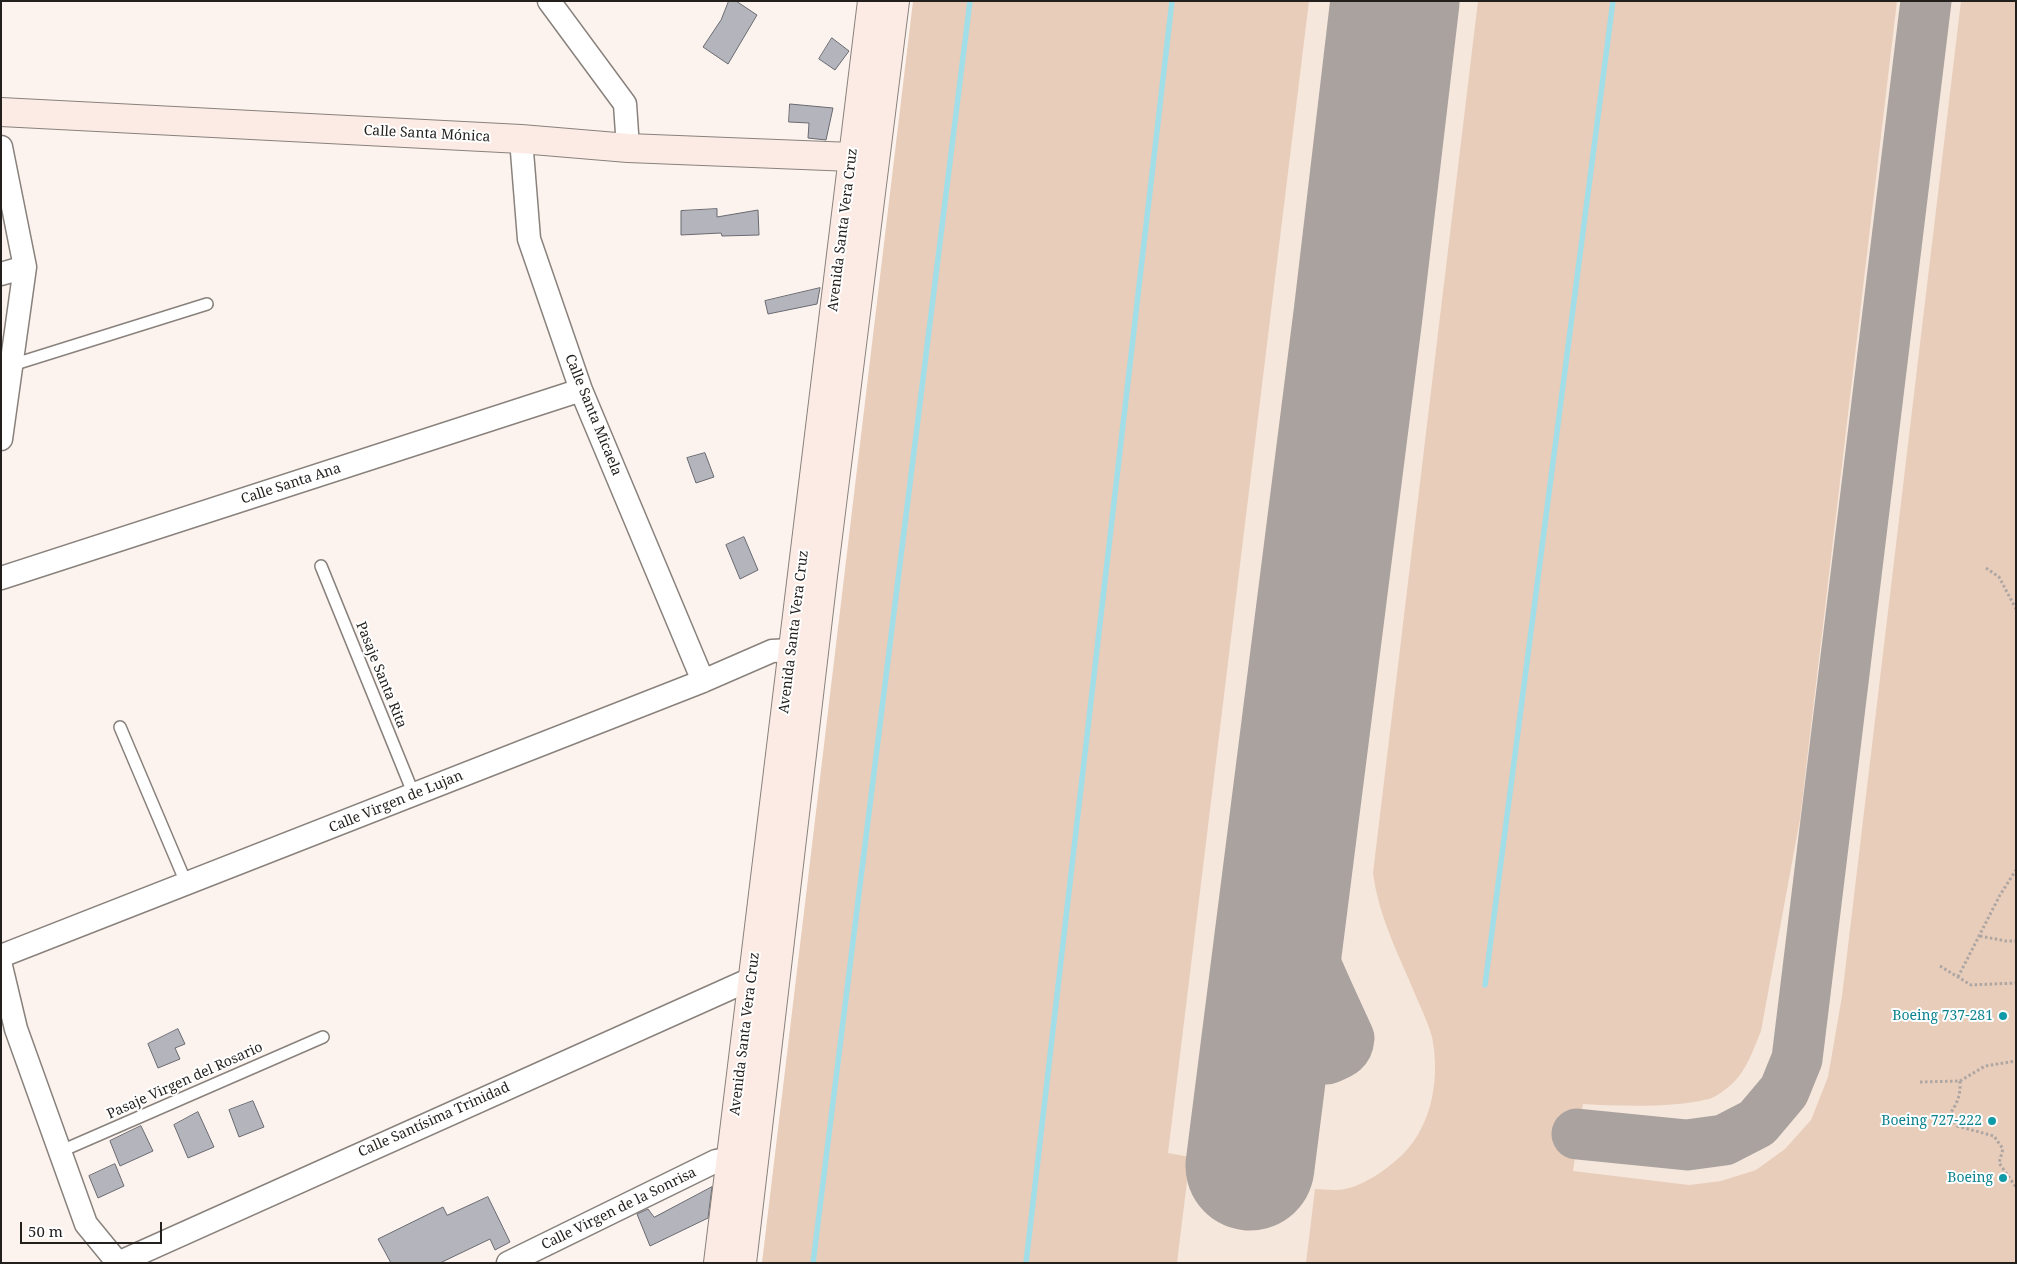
<!DOCTYPE html>
<meta charset="utf-8">
<style>
body{margin:0}
#map{position:relative;width:2017px;height:1264px;overflow:hidden;background:#fcf3ee;font-family:"Noto Serif",serif}
canvas{display:block}
.frame{position:absolute;inset:0;border:2px solid #221f1d;pointer-events:none}
.scale{position:absolute;left:20px;top:1222px;width:142px;height:22px;box-sizing:border-box;border:2px solid #221f1d;border-top:0;padding-left:6px;font-size:15px;line-height:18px;white-space:nowrap;color:#221f1d;-webkit-text-stroke:4px #fff;paint-order:stroke}
</style>
<div id="map">
<canvas width="2017" height="1264"></canvas>
<div class="frame"></div>
<div class="scale">50 m</div>
</div>
<script>
const g = document.querySelector('canvas').getContext('2d');
g.lineJoin = 'round';
function fill(path, color) { g.fillStyle = color; g.fill(path, 'evenodd'); }
function stroke(path, color, width, dash) { g.strokeStyle = color; g.lineWidth = width; g.lineCap = dash ? 'butt' : 'round'; g.setLineDash(dash || []); g.stroke(path); }
function label(font, color, halo, rows, align = 'center') {
  g.font = font + ' "Noto Serif",serif'; g.lineWidth = 4; g.setLineDash([]); g.textBaseline = 'middle'; g.strokeStyle = halo; g.fillStyle = color; for (const [text, x, y, turn = 0] of rows) {
    g.save(); g.translate(x, y); g.rotate((+turn || 0) * Math.PI / 180); g.textAlign = isNaN(turn) ? turn : align; if (halo) g.strokeText(text, 0, 0); g.fillText(text, 0, 0); g.restore();
  }
}
const built = new Path2D(`
 M914,1H2016V1263H762Z`);
const green = new Path2D(`
 M913,1H1309L1168,1153L1190,1157L1177,1263H762Z
 M1478,1H1897L1800,819L1761,1031C1753,1050 1747,1070 1732,1084C1726,1089 1716,1097 1709,1099C1673,1108 1621,1106 1583,1104L1573,1171L1689,1185L1721,1181L1756,1170L1785,1149L1811,1120L1828,1077L1842,996L1961,1H2016V1263H1306L1315,1189C1324,1189 1336,1191 1345,1189C1365,1185 1389,1168 1403,1154C1433,1124 1440,1076 1432,1037C1429,1025 1423,1013 1418,1001C1401,959 1379,919 1373,873Z`);
const stream = new Path2D(`
 M1485,985L1613,1
 M813,1263L970,1
 M1026,1263L1172,1`);
const taxiway = new Path2D(`
 M1287,877C1299,934 1325,985 1349,1038C1348,1052 1339,1054 1327,1059
 M1577,1134L1687,1145L1724,1140L1757,1123L1784,1091L1797,1059L1926,1`);
const runway = new Path2D(`
 M1250,1166L1358,315L1395,1`);
const building = new Path2D(`
 M729,1H736L757,15L728,64L703,47L721,20Z
 M832,38L849,51L835,70L819,59Z
 M790,104L833,108L826,140L808,138L809,123L789,122Z
 M717,209V217L758,210L759,235L722,236L721,233L681,235V211Z
 M820,288L817,304L768,314L765,301Z
 M705,453L714,477L696,483L687,458Z
 M744,537L758,570L740,579L726,545Z
 M178,1029L185,1044L175,1048L180,1059L158,1068L148,1044Z
 M253,1101L264,1127L239,1137L229,1110Z
 M198,1112L214,1147L188,1158L174,1125Z
 M141,1126L153,1151L120,1166L110,1141Z
 M115,1164L124,1186L98,1198L89,1176Z
 M712,1187L708,1218L650,1246L637,1214L648,1209L654,1217Z
 M488,1197L510,1242L495,1250L490,1239L440,1263H391L378,1239L443,1207L447,1215Z`);
const path = new Path2D(`
 M1986,568L1999,577L2016,609
 M1980,936L2006,941H2016
 M1940,966L1971,985L2016,983
 M1958,977L2000,895L2016,870
 M1960,1081C1961,1095 1957,1104 1949,1115L1957,1126L1994,1136L2003,1149L1999,1163L2016,1187
 M1920,1082L1960,1081L1985,1066L2016,1061`);
const lane = new Path2D(`
 M12,365L207,304
 M321,566L414,795
 M120,727L187,885
 M59,1152L323,1037`);
const street = new Path2D(`
 M549,1L625,104L628,148
 M521,139L529,239L581,390L703,681
 M1,147L25,267L1,439
 M1,274L25,267
 M1,578L581,390
 M1,956L703,681L772,651L791,650
 M1,966L16,1029L86,1224L118,1263
 M118,1263L751,979
 M508,1263L716,1161L731,1158`);
const secondary = new Path2D(`
 M1,112L521,139L628,148L852,157
 M718,1263L872,1
 M742,1263L823,576L895,1`);
const markers = [
 [2003,1016,5,"#0f9aa8"],
 [1992,1121,5,"#0f9aa8"],
 [2003,1178,5,"#0f9aa8"]
];
const streetNames = [
 ["Calle Santa Mónica",427,134,3],
 ["Avenida Santa Vera Cruz",843,230,-83],
 ["Calle Santa Micaela",593,415,68],
 ["Calle Santa Ana",291,484,-18],
 ["Avenida Santa Vera Cruz",794,632,-83],
 ["Pasaje Santa Rita",381,675,68],
 ["Calle Virgen de Lujan",396,802,-22],
 ["Avenida Santa Vera Cruz",745,1034,-83],
 ["Pasaje Virgen del Rosario",185,1081,-24],
 ["Calle Santísima Trinidad",434,1120,-24],
 ["Calle Virgen de la Sonrisa",619,1209,-26]
];
const cultureNames = [
 ["Boeing 737-281",1993,1016],
 ["Boeing 727-222",1982,1121],
 ["Boeing",1993,1178]
];
fill(built, '#f6e7dc');
fill(green, '#e8cdba');
stroke(stream, '#a1dee8', 5.5);
stroke(taxiway, '#aaa29e', 51);
stroke(runway, '#aaa29e', 129);
fill(building, '#b4b4bd');
stroke(building, '#696a71', 1);
stroke(lane, '#88817c', 14);
stroke(street, '#88817c', 25);
stroke(secondary, '#88817c', 30);
stroke(path, '#ada6a2', 3, [2.5, 2.5]);
stroke(lane, '#fff', 11);
stroke(street, '#fff', 22);
stroke(secondary, '#fcebe4', 28);
for (const [x, y, r, color] of markers) { const dot = new Path2D(); dot.arc(x, y, r, 0, 2 * Math.PI); g.fillStyle = color; g.fill(dot); stroke(dot, '#fff', 2); }
label('14px', '#221f1d', '#fff', streetNames);
label('14px', '#0d838f', '#fff', cultureNames, 'right');
</script>
